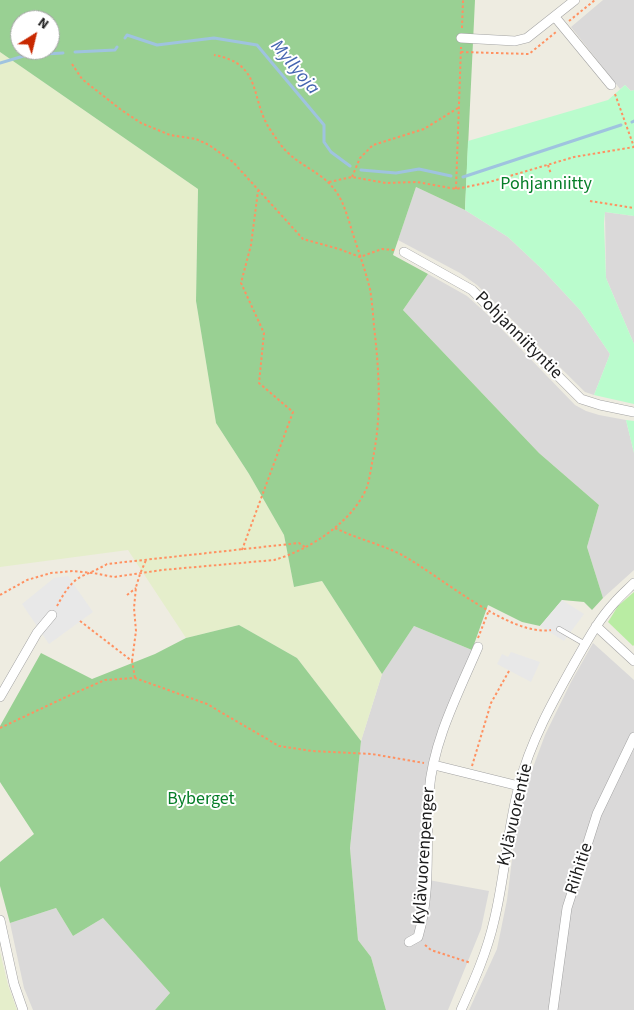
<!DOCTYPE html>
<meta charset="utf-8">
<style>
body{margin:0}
#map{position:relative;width:634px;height:1010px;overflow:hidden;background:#eeece1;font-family:"Source Sans 3",sans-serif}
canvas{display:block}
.north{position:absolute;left:10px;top:10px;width:50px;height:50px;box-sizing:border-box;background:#fff;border:1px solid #a4a4a4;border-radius:50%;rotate:36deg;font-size:14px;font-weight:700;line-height:20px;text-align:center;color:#1c1c1c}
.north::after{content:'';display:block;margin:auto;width:18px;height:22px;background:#c82800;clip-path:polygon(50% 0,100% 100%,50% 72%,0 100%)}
</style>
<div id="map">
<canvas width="634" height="1010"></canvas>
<div class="north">N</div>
</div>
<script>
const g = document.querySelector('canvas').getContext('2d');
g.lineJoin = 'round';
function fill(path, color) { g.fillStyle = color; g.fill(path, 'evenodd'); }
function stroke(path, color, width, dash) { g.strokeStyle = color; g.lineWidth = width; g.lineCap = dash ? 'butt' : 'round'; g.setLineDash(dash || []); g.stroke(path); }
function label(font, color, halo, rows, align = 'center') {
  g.font = font + ' "Source Sans 3",sans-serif'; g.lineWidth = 4; g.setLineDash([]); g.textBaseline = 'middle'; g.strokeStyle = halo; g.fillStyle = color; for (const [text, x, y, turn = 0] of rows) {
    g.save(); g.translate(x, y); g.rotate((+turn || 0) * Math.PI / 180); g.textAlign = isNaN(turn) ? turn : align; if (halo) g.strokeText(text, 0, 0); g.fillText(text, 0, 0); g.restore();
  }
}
const residential = new Path2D(`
 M603,0H634V90L631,91L625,85L620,89L571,27Z
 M416,187L465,210L508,237L542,269L580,310L610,354L594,395L585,392L477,285L460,273L398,240Z
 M605,212L634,216V344L606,278Z
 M428,274L467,296L487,314L575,405L586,411L599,415L626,420L634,453V570L603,598L587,547L599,505L539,453L403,310Z
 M414,626L472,650L439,728L429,763L423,879L489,891L481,929L448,1010H386L371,957L358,940L350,848L361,741L382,674Z
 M593,643L634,680V1010H469L497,949L507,900L515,835L525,789L545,735L571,682Z
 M56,908L73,936L103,918L170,993L155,1010H33L24,988L10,923Z`);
const farmland = new Path2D(`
 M0,52L198,189L196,301L216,423L249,474L284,535L294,587L322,581L382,674L361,741L297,658L239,625L186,638L128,550L0,567Z
 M0,952L8,985L17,1010H0Z`);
const grass = new Path2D(`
 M634,592V645L633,646L608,622L618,606Z`);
const forest = new Path2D(`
 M0,0H475L465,210L416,187L393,255L428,274L403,310L539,453L599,505L587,547L603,598L592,610L584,602L562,600L540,626L522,622L488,605L472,650L414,626L382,674L322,581L294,587L284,535L249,474L216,423L196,301L198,189L0,52ZM20,20H50V50H20Z
 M239,625L297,658L361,741L350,848L358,940L371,957L386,1010H155L170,993L103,918L73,936L56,908L10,923L0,886V862L34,834L0,782V726L41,653L92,679L155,654L186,638Z`);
const park = new Path2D(`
 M625,85L631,91L634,90V216L605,212L604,223L606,278L634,344V404L594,395L610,354L580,310L542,269L508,237L465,210L468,141L608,100Z
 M626,420L634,421V453Z`);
const parking = new Path2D(`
 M68,576L93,612L49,644L22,604L54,578Z
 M562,600L584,614L564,641L540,626Z
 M511,652L540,662L531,682L497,664L502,654L508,657Z`);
const stream = new Path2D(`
 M125,38L127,35L157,45L214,38L257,45L324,125V142L331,152L350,166
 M75,52L115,50L117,47
 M0,63L27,55L63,53
 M632,122L634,121
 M361,170L396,173L419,169L451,176
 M463,177L621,125`);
const path = new Path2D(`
 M569,21L595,0
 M462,28L463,0
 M461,52L529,54L556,32
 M72,64L82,79L120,109L141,123L170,135L196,139L209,145L233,162L303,239L339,249L360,257L382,249L394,250
 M615,94L634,147
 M548,165L551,174
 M352,177L360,158L373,145L424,129L458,108
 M329,182L352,177L386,183L417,182L456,189L486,183L574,157L634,147
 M456,189L461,47
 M590,201L634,208
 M335,528C357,539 381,544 402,555C439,575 510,637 551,630
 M242,550L293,412L259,383L264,333L241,283L251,245L258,191
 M0,595L27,580L51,573L73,571L93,573L114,577L162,570L274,560C309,550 353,522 367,487C370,478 371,467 373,458C382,414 379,370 374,326C373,314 372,301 370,289C365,269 358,250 352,231C349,221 346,211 342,202C329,174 307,171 287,152C281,146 276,138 271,131C249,99 264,64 214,55
 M127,595L136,588
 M57,606C63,595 70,582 82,576C91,572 99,569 107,564L299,543L305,547
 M80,621L132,661L135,678
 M478,638L489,610
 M132,661L136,631L134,608L136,587L140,574L146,560
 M0,728L66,697L105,680L135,678L207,704L279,746L312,751L372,754L424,763
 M472,766L491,703L509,671
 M425,945L431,950L471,963`);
const service = new Path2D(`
 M559,629L585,644`);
const minor = new Path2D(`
 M555,17L611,85
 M461,38L515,41L527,38L575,0
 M404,252L472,290L581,399L600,405L634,412
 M596,626L634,661
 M0,697L37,633L52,615
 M434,765L519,786
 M0,920L14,984L23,1010
 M409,942L418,937C432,890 425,840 429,792C433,741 458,694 478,647
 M461,1010C474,981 487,952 494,921C505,877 507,830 519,786C530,742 553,701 575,662C587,641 599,619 615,602C621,595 628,589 634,583
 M553,1010L567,908L597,814L634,737`);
const parkNames = [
 ["Pohjanniitty",546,185],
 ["Byberget",201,800]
];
const streetNames = [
 ["Pohjanniityntie",518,336,45],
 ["Kylävuorentie",516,815,-77],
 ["Kylävuorenpenger",425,856,-86],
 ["Riihitie",580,869,-72]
];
const waterNames = [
 ["Myllyoja",294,68,50]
];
fill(residential, '#dad9d9');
fill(farmland, '#e5eecb');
fill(grass, '#b9eca3');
fill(forest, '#99d093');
fill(park, '#bafccd');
fill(parking, '#e8e8e8');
stroke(stream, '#9fc3df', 3);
stroke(service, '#a3a3a3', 5.5);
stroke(minor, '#a3a3a3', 10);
stroke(path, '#ff9161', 2, [2.5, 2.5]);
stroke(service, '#fff', 4.5);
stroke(minor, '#fff', 9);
label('18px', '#067e28', '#fff', parkNames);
label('18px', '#1c1c1c', '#fff', streetNames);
label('italic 19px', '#4465b0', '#fff', waterNames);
</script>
